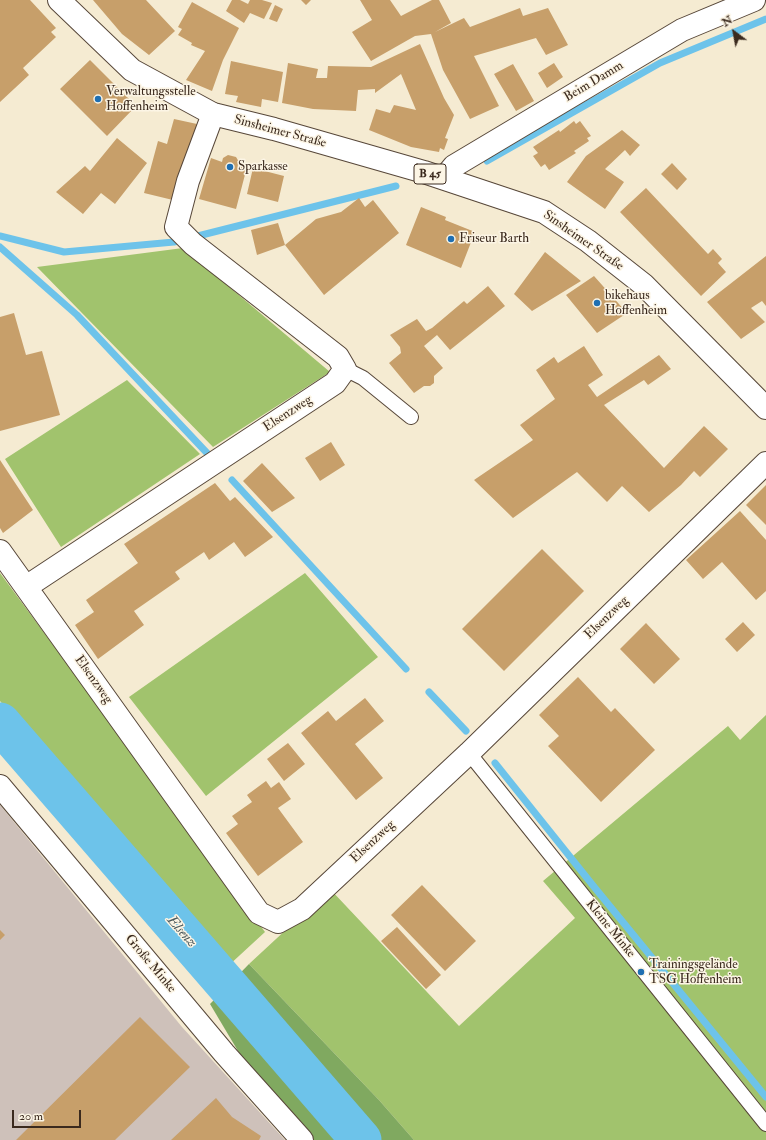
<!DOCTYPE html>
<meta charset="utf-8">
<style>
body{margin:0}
#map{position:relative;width:766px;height:1140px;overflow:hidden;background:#f5ebd2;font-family:"IM FELL Double Pica",serif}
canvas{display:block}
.north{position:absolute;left:714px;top:12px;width:40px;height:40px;-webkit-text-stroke:3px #fcf5e5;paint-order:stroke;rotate:328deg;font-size:11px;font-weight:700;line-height:16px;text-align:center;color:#3b2a1e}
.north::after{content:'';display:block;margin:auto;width:14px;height:18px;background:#3b2a1e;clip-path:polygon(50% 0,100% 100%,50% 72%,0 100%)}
.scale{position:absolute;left:12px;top:1110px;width:69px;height:18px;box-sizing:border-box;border:2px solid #3b2a1e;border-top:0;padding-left:5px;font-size:12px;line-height:14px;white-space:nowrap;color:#3b2a1e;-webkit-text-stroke:3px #fcf5e5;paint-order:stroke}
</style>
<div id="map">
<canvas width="766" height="1140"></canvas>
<div class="north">N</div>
<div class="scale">20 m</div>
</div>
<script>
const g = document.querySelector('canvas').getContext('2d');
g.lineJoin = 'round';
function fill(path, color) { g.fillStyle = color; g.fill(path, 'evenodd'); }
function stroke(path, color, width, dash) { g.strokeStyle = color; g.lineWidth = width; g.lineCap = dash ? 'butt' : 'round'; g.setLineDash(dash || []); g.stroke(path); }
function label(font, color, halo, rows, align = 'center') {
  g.font = font + ' "IM FELL Double Pica",serif'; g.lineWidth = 3; g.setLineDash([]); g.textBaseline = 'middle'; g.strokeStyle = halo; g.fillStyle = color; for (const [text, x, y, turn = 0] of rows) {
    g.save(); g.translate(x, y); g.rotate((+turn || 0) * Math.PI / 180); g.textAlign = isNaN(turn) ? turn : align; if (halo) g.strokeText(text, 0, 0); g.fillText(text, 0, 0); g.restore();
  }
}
const industrial = new Path2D(`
 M0,805L182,1027L285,1140H0Z`);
const green = new Path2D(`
 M183,248L330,372L213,447L37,267Z
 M127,380L200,454L61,547L5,459Z
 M0,573L265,932L227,967L0,701Z
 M305,573L378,657L206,796L129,697Z
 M766,715V1140H414L379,1100L249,964L330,889L459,1026L575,918L543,881L728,726L740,740Z`);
const forest = new Path2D(`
 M249,964L379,1100L414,1140H291L210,1004Z`);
const stream = new Path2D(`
 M487,161L660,63L766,19
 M0,236L64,252L174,242L396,186
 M0,247L77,315L207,453
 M232,480L406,669
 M429,692L466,731
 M495,763L595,888L766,1097`);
const river = new Path2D(`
 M0,723L361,1140`);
const building = new Path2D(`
 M0,0H30L56,28L51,32L56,37L23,68L29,75L0,102Z
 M93,0H146L175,31L149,55L122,34Z
 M232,0H240L248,4L250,0H262L272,3L264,19L250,13L244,23L226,11Z
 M301,0H311L306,5Z
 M360,0H390L401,16L432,0H439L451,23L435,32L464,18L470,27L520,8L523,16L548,8L568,45L546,55L536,38L474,56L499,106L470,119L443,70L431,34L415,36L371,61L352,32L372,20Z
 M192,2L239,28L223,60L212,91L186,80L205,51L191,45L192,43L178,35L182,29L178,27Z
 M275,5L283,9L277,22L269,19Z
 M420,44L444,98L454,115L445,138L448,139L444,150L440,148L439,152L411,147L369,130L376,109L390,113L394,105L416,110L401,74L375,93V89L358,90L356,111L313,109L282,103L288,63L318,69L316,78H327L328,66L371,67Z
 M90,60L136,106L107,136L60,89Z
 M231,61L283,72L278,102L262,99L261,107L236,102L238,96L225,94Z
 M554,63L563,77L547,88L538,73Z
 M513,64L534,101L516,111L494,74Z
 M174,119L197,124L177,201L144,193L158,141L167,144Z
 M574,121L576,124L580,121L591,136L587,138L589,141L574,151L576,153L549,170L545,164L541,167L533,156L538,153L533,147L559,130L560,132Z
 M622,130L640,145L630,156L625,150L605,169L624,182L605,209L567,182L586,156Z
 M117,138L147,163L115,204L101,193L83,214L56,192L85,166L90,171Z
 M228,155L236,157L239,162L238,165L247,167L236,209L199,199L211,158L222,162L223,158Z
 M672,163L687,179L677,190L661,174Z
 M253,168L284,176L278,202L247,194Z
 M646,188L708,254L713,249L722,259L718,263L726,272L701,296L620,212Z
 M359,198L365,207L373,200L399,233L324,295L285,245L316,219L341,212Z
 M421,207L446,217L445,220L475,232L461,268L406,245Z
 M278,223L285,245L257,255L251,230Z
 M545,252L581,281L532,311L514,294Z
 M766,256V306L762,301L751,308L765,322L741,339L707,302Z
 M594,276L627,313L597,333L566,295Z
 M488,286L505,306L450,350L437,335L424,346L443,368L434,376V383L430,386H424L414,393L389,363L401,353L400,347L390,335L417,319L426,331L432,328L464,301L467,304Z
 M14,313L26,355L42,351L60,415L0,431V317Z
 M584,346L603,375L588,385L597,397L659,355L671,369L648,385L644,380L604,405L664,468L704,426L728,449L700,477L694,471L681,485L649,512L622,486L607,502L577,472L513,518L474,480L533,440L520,425L555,399L536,370L554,357L558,363Z
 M331,442L345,465L320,481L305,458Z
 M0,460L33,510L3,533L0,528Z
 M262,463L295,498L272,512L243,481Z
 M215,483L230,501L235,497L273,537L245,557L234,542L209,560L204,552L175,572L180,579L134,611L144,625L98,659L75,625L94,612L86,600L138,563L124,544Z
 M766,485V525L746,505Z
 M740,511L766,540V591L756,600L722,562L703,579L686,560Z
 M542,549L584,591L504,671L462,629Z
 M743,622L755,635L737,652L725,639Z
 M646,623L680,659L654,684L620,649Z
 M578,677L611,712L615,708L655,750L601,802L548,746L559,736L539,715Z
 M365,698L384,721L355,744L383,778L356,800L301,733L328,711L336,721Z
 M288,743L305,764L284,781L267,759Z
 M266,781L271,788L279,782L291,799L278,808L303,842L258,876L226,833L238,824L232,816L252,802L247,795Z
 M422,885L476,941L445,971L391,915Z
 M397,927L441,975L426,989L381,941Z
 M0,930L5,935L0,940Z
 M140,1017L190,1067L115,1140H16Z
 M216,1098L232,1117L261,1136L259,1140H171Z`);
const service = new Path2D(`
 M345,369L363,378L411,417
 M469,753L766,1124`);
const minor = new Path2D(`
 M444,178L454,166L682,30L754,0
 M0,551L259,913L278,922L302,909L469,753L766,463
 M26,587L335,383L345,369L338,357L193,244L176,227L188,181L213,114
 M0,786L224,1053L302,1140`);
const primary = new Path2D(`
 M59,0L132,70L213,114L274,129L424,172L544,212L588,241L644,285L766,408`);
const markers = [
 [98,99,4,"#1f6fb2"],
 [230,167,4,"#1f6fb2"],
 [451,239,4,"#1f6fb2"],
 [597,303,4,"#1f6fb2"],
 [641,972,4,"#1f6fb2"]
];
const shields = [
 [430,174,32]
];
const shieldNames = [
 ["B 45",430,174]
];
const streetNames = [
 ["Beim Damm",594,82,-31],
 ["Sinsheimer Straße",280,132,15],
 ["Sinsheimer Straße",583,241,35],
 ["Elsenzweg",288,414,-33],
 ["Elsenzweg",607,618,-44],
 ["Elsenzweg",93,680,55],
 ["Elsenzweg",373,842,-43],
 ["Kleine Minke",610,929,51],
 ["Große Minke",150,964,50]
];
const poiNames = [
 ["Verwaltungsstelle",106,92],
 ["Hoffenheim",106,107],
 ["Sparkasse",238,167],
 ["Friseur Barth",459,239],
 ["bikehaus",605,296],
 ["Hoffenheim",605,311],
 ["Trainingsgelände",649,965],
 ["TSG Hoffenheim",649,980]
];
const waterNames = [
 ["Elsenz",181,932,49]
];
fill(industrial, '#cec1ba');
fill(green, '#a1c36d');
fill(forest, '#80a960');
stroke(stream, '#6dc3ea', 7);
stroke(river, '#6dc3ea', 41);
fill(building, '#c79f6a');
stroke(service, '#574739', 16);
stroke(minor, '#574739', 24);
stroke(primary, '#574739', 24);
stroke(service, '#fff', 14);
stroke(minor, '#fff', 22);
stroke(primary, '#fff', 22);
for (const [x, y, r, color] of markers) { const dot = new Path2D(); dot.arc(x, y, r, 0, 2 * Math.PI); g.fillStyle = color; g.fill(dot); stroke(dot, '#fcf5e5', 1.5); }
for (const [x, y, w] of shields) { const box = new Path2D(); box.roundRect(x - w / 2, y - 10, w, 20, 3); g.fillStyle = '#fcf5e5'; g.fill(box); stroke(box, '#3b2a1e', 1); }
label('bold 12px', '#3b2a1e', null, shieldNames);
label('13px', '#3b2a1e', '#fcf5e5', streetNames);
label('13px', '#3b2a1e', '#fcf5e5', poiNames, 'left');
label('italic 14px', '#4a585b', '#fcf5e5', waterNames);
</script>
